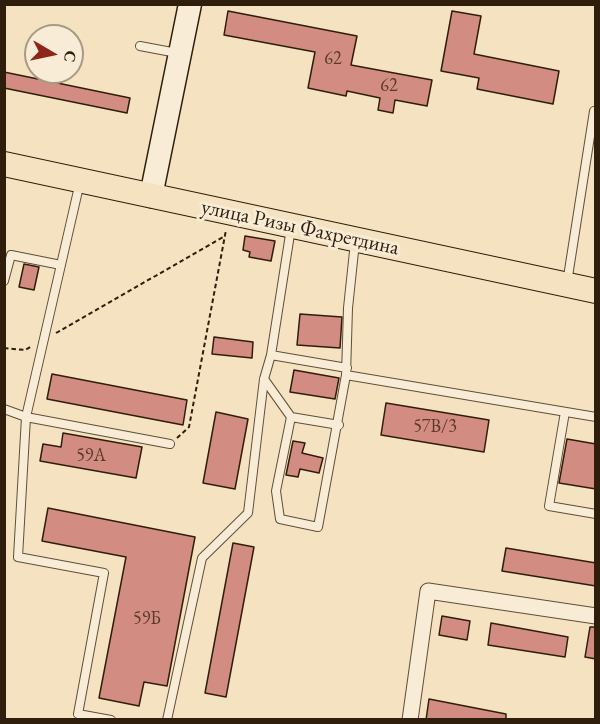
<!DOCTYPE html>
<meta charset="utf-8">
<style>
body{margin:0}
#map{position:relative;width:600px;height:724px;overflow:hidden;background:#f4e2c0;font-family:"EB Garamond",serif}
canvas{display:block}
.frame{position:absolute;inset:0;border:6px solid #2f1e0b;pointer-events:none}
.north{position:absolute;left:24px;top:24px;width:60px;height:60px;box-sizing:border-box;background:#f8ecd6;border:2px solid #a89a85;border-radius:50%;rotate:99deg;font-size:16px;font-weight:700;line-height:24px;text-align:center;color:#2f1e0b}
.north::after{content:'';display:block;margin:auto;width:21px;height:27px;background:#8f2418;clip-path:polygon(50% 0,100% 100%,50% 72%,0 100%)}
</style>
<div id="map">
<canvas width="600" height="724"></canvas>
<div class="frame"></div>
<div class="north">С</div>
</div>
<script>
const g = document.querySelector('canvas').getContext('2d');
g.lineJoin = 'round';
function fill(path, color) { g.fillStyle = color; g.fill(path, 'evenodd'); }
function stroke(path, color, width, dash) { g.strokeStyle = color; g.lineWidth = width; g.lineCap = dash ? 'butt' : 'round'; g.setLineDash(dash || []); g.stroke(path); }
function label(font, color, halo, rows, align = 'center') {
  g.font = font + ' "EB Garamond",serif'; g.lineWidth = 6; g.setLineDash([]); g.textBaseline = 'middle'; g.strokeStyle = halo; g.fillStyle = color; for (const [text, x, y, turn = 0] of rows) {
    g.save(); g.translate(x, y); g.rotate((+turn || 0) * Math.PI / 180); g.textAlign = isNaN(turn) ? turn : align; if (halo) g.strokeText(text, 0, 0); g.fillText(text, 0, 0); g.restore();
  }
}
const building = new Path2D(`
 M228,11L357,36L351,65L432,80L427,106L395,100L393,113L378,110L380,98L347,91L346,96L308,88L315,52L224,35Z
 M452,11L481,16L474,54L559,71L553,104L477,89L479,78L441,71Z
 M4,72L130,98L127,113L4,88Z
 M245,236L275,241L271,261L249,257L250,252L243,250Z
 M24,264L39,267L34,290L19,287Z
 M300,314L342,317L340,348L297,345Z
 M214,337L253,342L252,358L212,354Z
 M294,370L339,378L335,399L290,392Z
 M52,374L187,400L183,425L47,399Z
 M386,403L489,420L484,452L381,435Z
 M216,412L248,419L235,489L203,483Z
 M63,433L142,447L136,478L40,461L43,444L61,447Z
 M567,439L596,444V489L559,483Z
 M293,441L305,443L302,453L323,458L319,473L300,469L298,477L286,475Z
 M48,508L195,537L167,686L144,682L139,706L99,698L126,557L42,541Z
 M233,543L254,547L226,697L205,693Z
 M506,548L596,563V586L502,571Z
 M442,616L470,621L467,640L439,635Z
 M491,623L568,637L565,657L488,645Z
 M590,627H596V659L585,657Z
 M429,699L506,714V720H426Z`);
const path = new Path2D(`
 M56,333L225,236
 M4,348L25,350L32,346
 M177,438L189,427L226,230`);
const lane = new Path2D(`
 M140,46L177,53
 M80,182L26,417L18,557L104,573L78,714L111,720
 M4,281L11,255L61,265
 M567,283L594,111
 M271,355L347,368
 M346,375L596,417
 M264,379L291,417L339,425
 M4,409L26,417L170,444
 M565,412L549,506L596,514
 M291,417L276,491L280,519L318,527L346,375L348,308L355,242
 M167,720L202,558L248,513L264,379L271,355L291,228`);
const street = new Path2D(`
 M410,720L428,591L596,616`);
const secondary = new Path2D(`
 M151,196L190,4`);
const primary = new Path2D(`
 M4,164L596,291`);
const numberNames = [
 ["62",333,59],
 ["62",389,86],
 ["57В/3",435,427],
 ["59А",91,456],
 ["59Б",147,619]
];
const streetNames = [
 ["улица Ризы Фахретдина",300,228,12]
];
fill(building, '#d38c81');
stroke(building, '#2f1e0b', 1.5);
stroke(lane, '#604f38', 10);
stroke(street, '#604f38', 17);
stroke(secondary, '#2f1e0b', 25);
stroke(primary, '#2f1e0b', 26);
stroke(path, '#2f1e0b', 2, [4.5, 3]);
stroke(lane, '#f8ecd6', 8);
stroke(street, '#f8ecd6', 15);
stroke(secondary, '#f8ecd6', 22);
stroke(primary, '#f4e2c0', 24);
label('18px', '#583a28', null, numberNames);
label('21px', '#2f1e0b', '#f8ecd6', streetNames);
</script>
